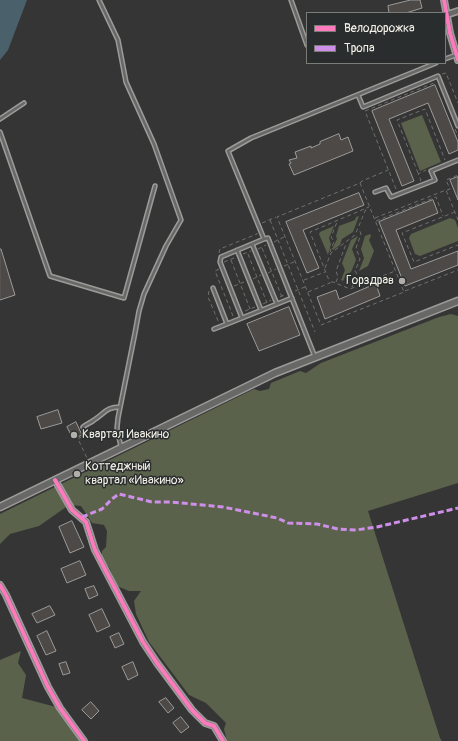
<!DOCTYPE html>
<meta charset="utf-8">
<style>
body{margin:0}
#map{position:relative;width:458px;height:741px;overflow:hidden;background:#353535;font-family:Pangolin,sans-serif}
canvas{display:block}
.legend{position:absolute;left:306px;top:12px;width:140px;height:52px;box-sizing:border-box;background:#2a2d2e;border:1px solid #7b7b78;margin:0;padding:5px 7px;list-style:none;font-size:12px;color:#f4f1e8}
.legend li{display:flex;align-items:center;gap:8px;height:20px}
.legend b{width:20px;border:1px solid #7b7b78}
</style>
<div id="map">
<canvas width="458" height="741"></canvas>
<ul class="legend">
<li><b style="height:5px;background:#fd7abc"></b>Велодорожка</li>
<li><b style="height:5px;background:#ce8fe9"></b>Тропа</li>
</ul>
</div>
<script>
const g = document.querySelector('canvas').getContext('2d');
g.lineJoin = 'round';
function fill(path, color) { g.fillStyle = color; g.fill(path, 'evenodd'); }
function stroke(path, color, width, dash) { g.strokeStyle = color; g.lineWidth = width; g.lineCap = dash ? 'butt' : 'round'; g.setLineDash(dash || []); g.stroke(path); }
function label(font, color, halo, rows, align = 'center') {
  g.font = font + ' Pangolin,sans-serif'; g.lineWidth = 3; g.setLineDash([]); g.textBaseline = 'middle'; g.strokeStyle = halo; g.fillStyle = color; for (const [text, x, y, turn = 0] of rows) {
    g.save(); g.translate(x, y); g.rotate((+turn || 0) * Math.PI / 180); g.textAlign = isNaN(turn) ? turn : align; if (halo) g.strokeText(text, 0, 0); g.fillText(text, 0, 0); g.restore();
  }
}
const green = new Path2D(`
 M422,115L441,162L420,171L401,123Z
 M359,216L353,232L342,239L340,245L333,250L332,249L337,239L336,236L339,226L355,220L356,217Z
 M450,218L455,220L458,228V241L420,256L415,254L409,238L411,234Z
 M334,226L329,238L331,244L328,255L319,234L320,232Z
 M370,234L371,236L369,240L374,251L368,266L359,271L364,258L361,249L365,236Z
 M358,236L352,249L356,260L351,272L346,275L343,281L341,280L345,270L342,263L351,240Z
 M451,314L458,316V483L368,511L440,738L442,741H227L224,729L226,723L206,703L189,695L149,642L136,614L134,601L141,591H129L117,586L110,569L102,557V551L106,547L107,531L104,525L92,523L81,506L69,505L39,526L10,534L0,544V514L254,389L260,391L269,389L271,383L300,371L306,373L321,363L439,317Z
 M21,651L18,663L26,675L22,698L60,708L83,741H0V660Z`);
const water = new Path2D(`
 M0,0H27L8,50L0,60Z`);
const building = new Path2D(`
 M411,0H420L422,8L406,13H389L388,6Z
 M435,85L458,142V150L449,154L428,103L389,119L414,181L402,186L372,111Z
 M339,134L341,140L348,137L353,151L294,175L289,164L291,163L289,160L297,158L295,152L311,146V148L320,144V142Z
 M458,177V200L450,180Z
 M359,193L364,205L303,230L319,268L307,273L286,222Z
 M433,200L438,213L396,230L411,269L458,251V265L405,286L379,222Z
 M0,249H1L15,295L0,300Z
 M376,284L380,296L325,319L317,297L336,290L339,299Z
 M289,307L300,335L259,351L247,324Z
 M58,410L62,423L41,429L37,417Z
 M76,422L82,435L73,439L67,427Z
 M72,521L84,547L70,553L59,527Z
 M80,561L86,575L67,583L61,569Z
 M94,586L98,595L89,599L85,589Z
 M50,606L55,615L37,623L32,614Z
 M102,609L110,626L97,632L89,615Z
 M47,631L56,651L46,655L37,636Z
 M119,633L124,644L115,648L110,637Z
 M66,662L70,673L63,675L59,664Z
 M133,662L138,675L128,680L122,667Z
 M166,698L174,708L168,713L159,702Z
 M91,702L99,711L91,719L82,710Z
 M181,717L189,727L181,733L173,723Z`);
const path = new Path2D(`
 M442,74L446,73L458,103
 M455,129L458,136
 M418,173L397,120L425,109L445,160
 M420,181L421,180L418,174L426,170
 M360,183L404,292L321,325L277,217Z
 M360,183L362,181L388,170
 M396,189L365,111L434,83L436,84
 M447,190L450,189L446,180L458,175
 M455,212L402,233L414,262L458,245
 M375,218L446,190L458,220
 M270,220L315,332
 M376,221L436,197L443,216
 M262,223L276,217
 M274,242L284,237
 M262,248L282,297
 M258,249L266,245
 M331,252L330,251L334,242L331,237L337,222
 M219,253L220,249L257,234V233
 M243,254L251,251
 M248,254L267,303
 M231,260L250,309
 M224,262L234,258
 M284,266L294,262
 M325,268L331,253L355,235L366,209
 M219,269L215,271L233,316
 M268,273L276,269
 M253,279L261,275
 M304,280L325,272
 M331,282H333L350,289L395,271
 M336,282L338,277L336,271L346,244
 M234,286L244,282
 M352,287L357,274L355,271L360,259L356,248L361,234L359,229
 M209,291L208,297L219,323
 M295,291L305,287
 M405,291L458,270
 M308,292L330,283L310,232L369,207
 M280,297L286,294
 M263,304L271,300
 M245,311L255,307
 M84,431L85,433L83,436L78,439L87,458`);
const lane = new Path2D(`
 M99,0L118,40L126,82L154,144L181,220L166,246L144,294L139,311L135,333L118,418L117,428L121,447
 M291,0L307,45
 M445,59L456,55
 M358,95L363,107L438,76L458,126
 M0,119L24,103
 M0,132L50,276L124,298L155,186
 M375,192L386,188L391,197L435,180L431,171L458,160
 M252,244L277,304
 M237,250L261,310
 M213,288L227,324L292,298
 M242,318L220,262L221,257L264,239
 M214,329L227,324
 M315,357L268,238L264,239L228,151L251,138L436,63
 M83,427C86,424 91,423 94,420C105,413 106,407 120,407`);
const street = new Path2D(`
 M444,0L450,33L458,60
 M446,15L458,11
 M55,480L72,510L86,522L95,550L143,642L157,663L192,710L205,723L214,726L223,741
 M0,585L6,595L48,687L60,708L84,741`);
const secondary = new Path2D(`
 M0,507L275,373L458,301`);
const quiet = new Path2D(`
 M82,517L102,509L112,499L119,494L152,502H171L223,507L277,518L288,523L317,524L338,529L356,530L377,527L458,508`);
const cycleway = new Path2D(`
 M444,0L450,33L458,60
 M55,480L72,510L86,522L95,550L143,642L157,663L192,710L205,723L214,726L223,741
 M0,585L6,595L48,687L60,708L84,741`);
const markers = [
 [402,281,4,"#b1afa9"],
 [74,435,4,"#b1afa9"],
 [77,474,4,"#b1afa9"]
];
const poiNames = [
 ["Горздрав",394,281,"right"],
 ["Квартал Ивакино",82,435],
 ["Коттеджный",85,467],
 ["квартал «Ивакино»",85,481]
];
fill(green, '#5a624c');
fill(water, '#4a616c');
fill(building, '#4c4947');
stroke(building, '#9c9b9a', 1);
stroke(lane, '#9c9b9a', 5.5);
stroke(street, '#9c9b9a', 8);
stroke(secondary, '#9c9b9a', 9);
stroke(path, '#70706f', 1, [4, 3]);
stroke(lane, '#686866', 2.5);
stroke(street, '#686866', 4.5);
stroke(secondary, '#686866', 6);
stroke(quiet, '#ce8fe9', 3, [6, 3]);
stroke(cycleway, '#fd7abc', 4);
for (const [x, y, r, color] of markers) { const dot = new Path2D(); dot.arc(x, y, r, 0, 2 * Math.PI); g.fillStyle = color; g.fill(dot); stroke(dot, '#2a2d2e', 1.5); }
label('12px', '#f4f1e8', '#2a2d2e', poiNames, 'left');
</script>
